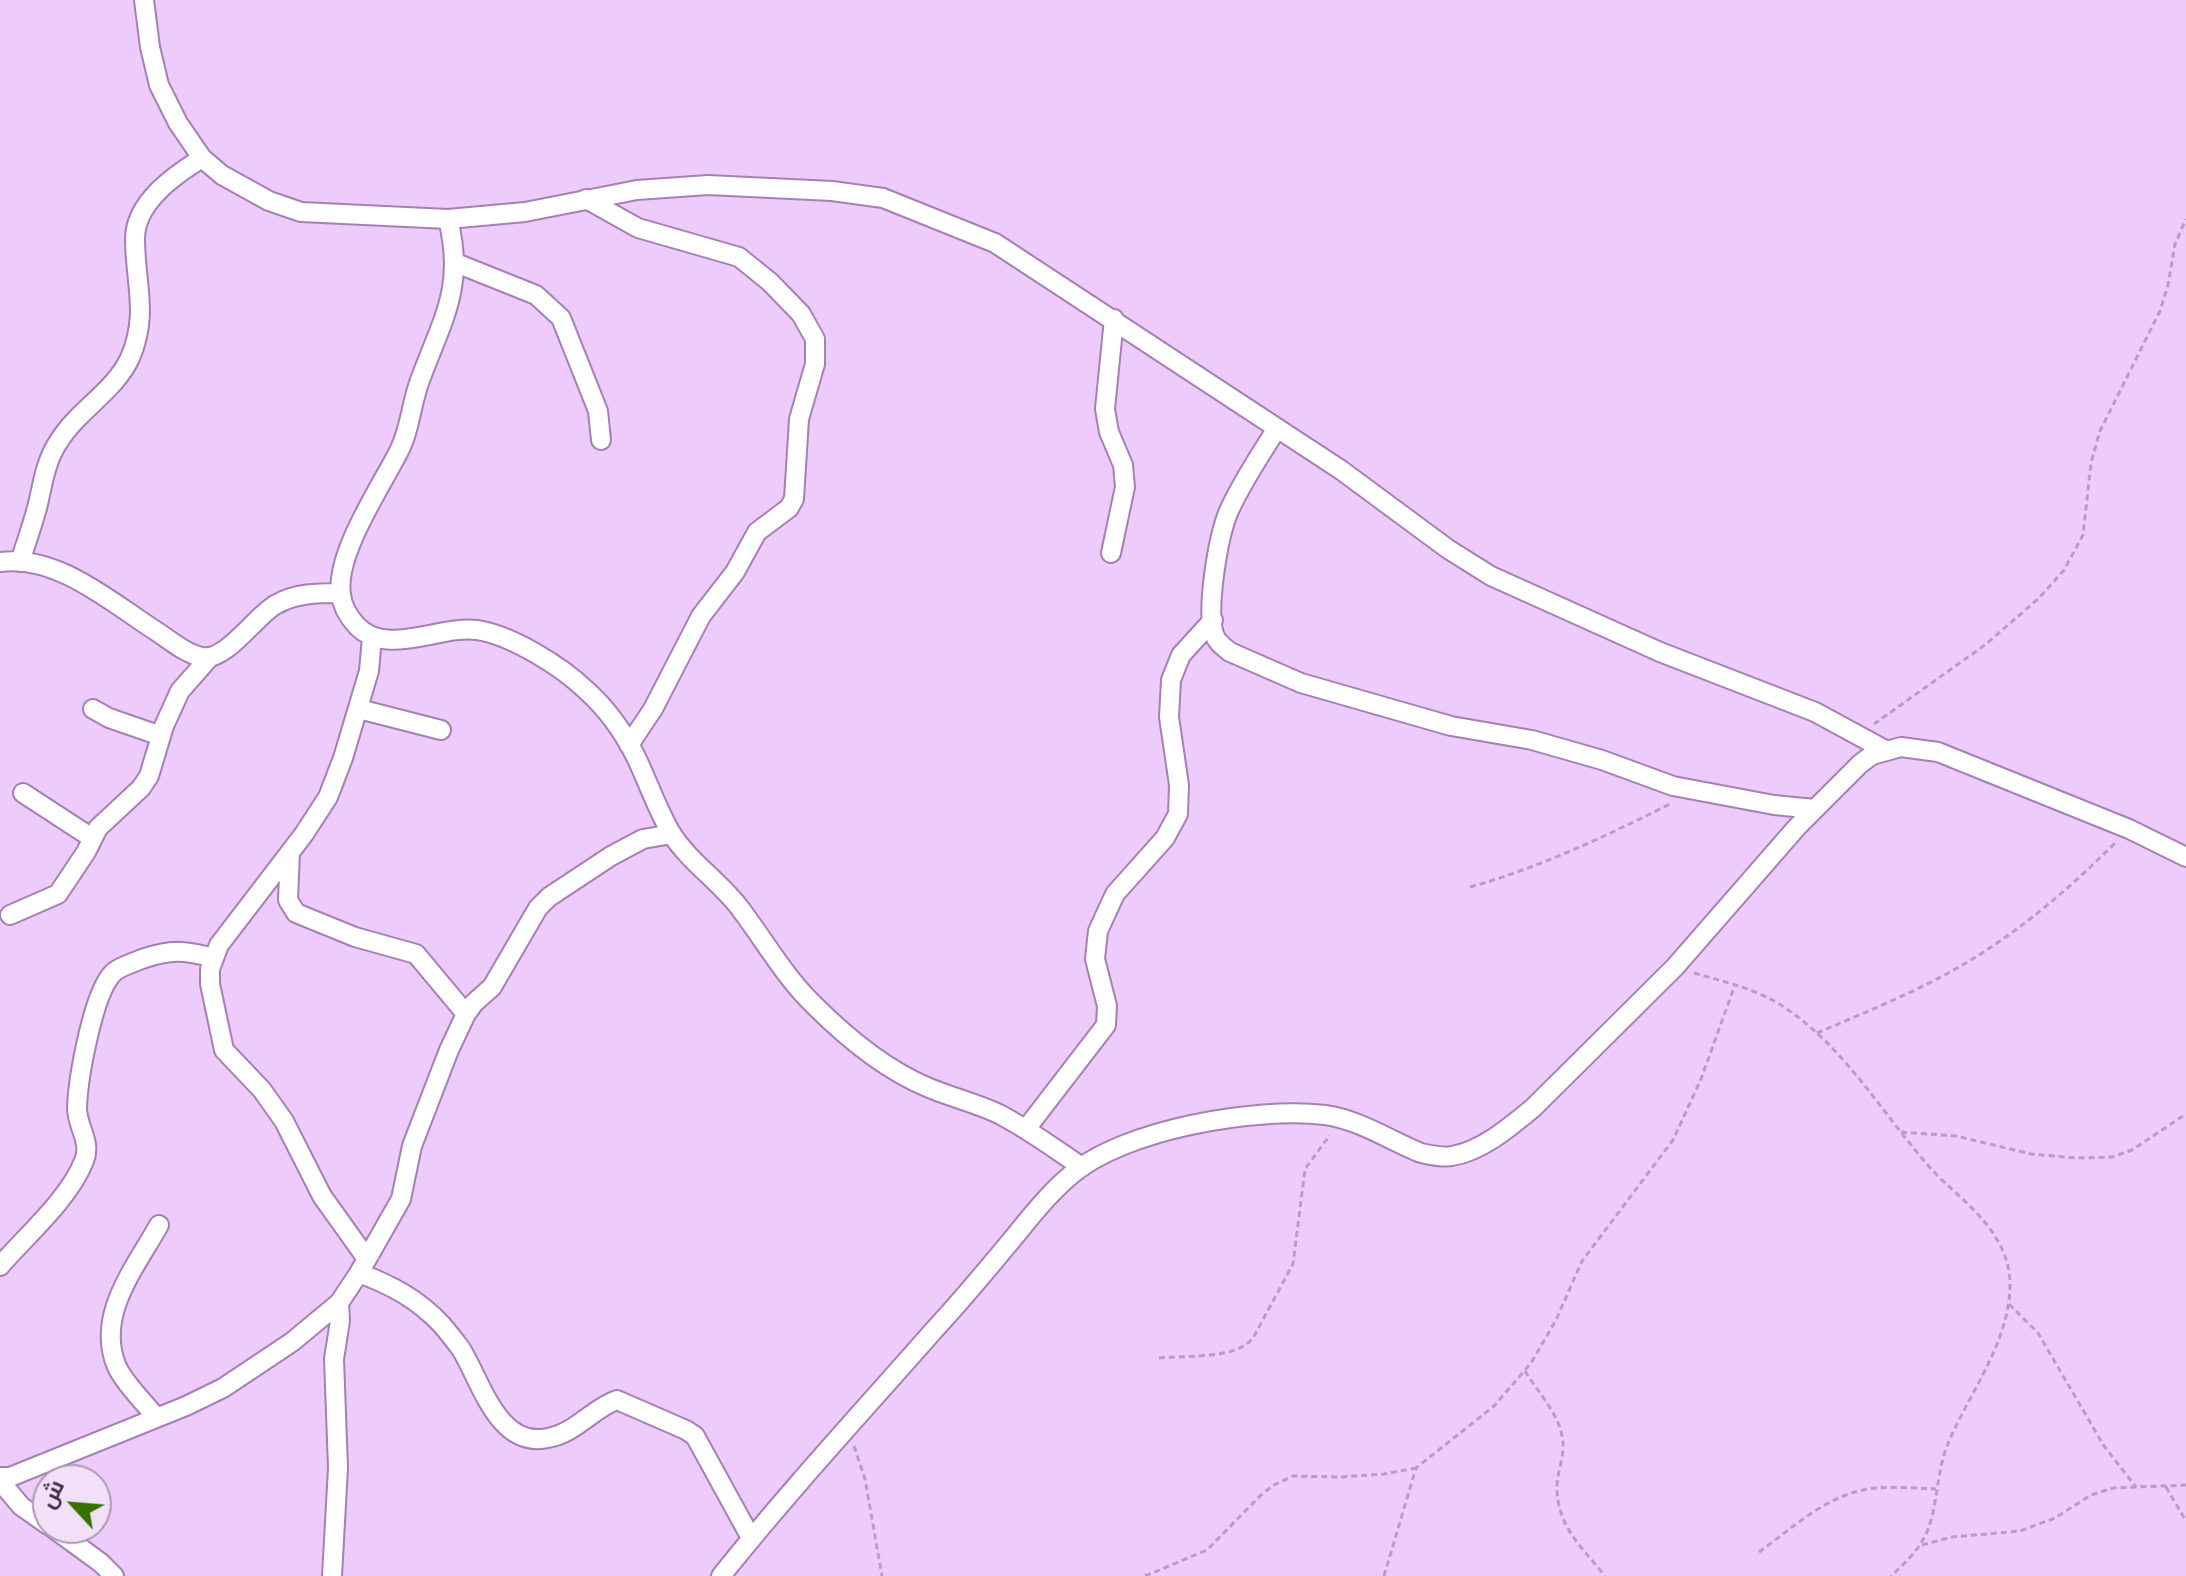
<!DOCTYPE html>
<meta charset="utf-8">
<style>
body{margin:0}
#map{position:relative;width:2186px;height:1576px;overflow:hidden;background:#edccfb;font-family:"Times New Roman",Cairo,serif}
canvas{display:block}
.north{position:absolute;left:32px;top:1464px;width:80px;height:80px;box-sizing:border-box;background:#f1e0f8;border:2px solid #ab9ab2;border-radius:50%;rotate:296deg;font-size:22px;font-weight:700;line-height:32px;text-align:center;color:#413148}
.north::after{content:'';display:block;margin:auto;width:28px;height:36px;background:#367101;clip-path:polygon(50% 0,100% 100%,50% 72%,0 100%)}
</style>
<div id="map">
<canvas width="2186" height="1576"></canvas>
<div class="north">ش</div>
</div>
<script>
const g = document.querySelector('canvas').getContext('2d');
g.lineJoin = 'round';
function stroke(path, color, width, dash) { g.strokeStyle = color; g.lineWidth = width; g.lineCap = dash ? 'butt' : 'round'; g.setLineDash(dash || []); g.stroke(path); }
const path = new Path2D(`
 M1874,724L1985,645L2039,598L2064,570L2083,535L2091,463L2100,431L2160,311L2168,285L2175,244L2186,219
 M1470,887C1541,867 1604,837 1670,804
 M1694,973C1725,982 1757,989 1784,1007C1843,1046 1881,1111 1926,1163C1948,1189 1979,1209 1996,1238C2005,1252 2010,1268 2010,1284C2010,1343 1968,1394 1947,1446C1936,1475 1938,1507 1926,1534C1918,1551 1904,1564 1891,1576
 M1817,1033C1873,1009 1938,983 1988,949C2034,919 2076,882 2115,843
 M1901,1132L1956,1136L2031,1154L2077,1158L2112,1157L2132,1150L2186,1114
 M2009,1304L2038,1333L2104,1446L2136,1487
 M1159,1358C1186,1355 1236,1360 1253,1338L1293,1264L1305,1169L1330,1135
 M1525,1371C1537,1391 1558,1413 1562,1436C1566,1452 1558,1469 1557,1485C1556,1526 1582,1547 1605,1576
 M854,1446L865,1479L882,1576
 M2166,1487L2186,1521
 M1922,1545L1952,1537L2020,1531L2055,1518L2091,1495L2113,1488L2186,1485
 M1759,1552C1787,1532 1816,1505 1849,1494C1876,1484 1908,1488 1936,1489
 M1145,1576L1207,1550L1261,1495L1274,1485L1293,1476L1341,1477L1384,1474L1416,1468
 M1384,1576L1416,1468L1494,1406L1531,1363L1556,1320L1582,1261L1673,1140L1701,1079L1735,985`);
const minor = new Path2D(`
 M144,0L150,47L159,85L178,123L202,158L222,175L269,201L301,212L448,219L525,212L637,190L708,185L832,191L883,198L995,243L1341,470L1448,549L1491,576L1660,652L1815,712L1885,750
 M586,199L638,228L739,257L770,282L801,314L815,339V364L799,419L794,499L789,508L757,532L735,572L701,616L653,709L629,745
 M448,219C465,287 443,318 420,380C411,404 410,431 398,453C380,488 335,555 341,594C342,607 348,616 356,625C386,658 439,625 477,630C511,635 561,666 586,690C606,708 624,733 636,757C648,782 657,809 671,833C690,863 722,883 742,911C766,943 785,977 814,1005C847,1038 884,1069 927,1087C950,1097 976,1103 999,1114C1028,1129 1055,1149 1082,1167
 M456,263L536,295L561,318L598,411L601,440
 M1277,428C1260,456 1241,483 1228,513C1218,538 1206,609 1214,634C1217,643 1224,647 1230,652L1301,683L1451,726L1532,740L1602,760L1673,786L1774,805L1815,809
 M1111,553L1125,487L1123,465L1109,432L1105,409L1114,319
 M0,562C58,554 113,604 159,633C172,642 187,654 202,657C225,662 255,617 275,605C295,593 318,593 340,593
 M20,562C26,543 33,524 38,504C43,482 46,460 59,441C78,410 114,392 130,358C149,314 135,283 135,239C135,202 175,175 202,158
 M93,709L109,718L161,736
 M359,709L441,730
 M23,793L92,838
 M290,852L288,900L296,913L355,937L416,954L466,1014
 M10,915L58,894L86,852L98,828L141,788L149,776L164,726L180,691L209,658
 M1026,1129L1106,1025L1107,1006L1095,959L1098,931L1115,894L1165,838L1178,814L1179,785L1169,717L1171,680L1181,655L1213,620
 M367,1259L322,1196L284,1121L262,1090L224,1050L210,984V969L219,945L304,834L328,797L343,758L369,671L372,637
 M0,1266C27,1235 69,1199 84,1161C92,1142 77,1127 77,1108C78,1079 93,991 114,972C121,966 133,963 142,959C171,949 184,950 214,958
 M359,1273C391,1285 418,1299 442,1325C448,1332 455,1341 461,1349C481,1381 498,1449 548,1438C576,1433 593,1408 617,1400L686,1430L695,1436L751,1538
 M155,1416C143,1401 125,1384 117,1367C95,1316 135,1268 159,1225
 M0,1477H10L186,1406L223,1388L292,1342L339,1303L359,1273L401,1199L412,1146L449,1050L466,1014L474,1003L492,987L538,908L549,897L611,856L643,839L672,834
 M0,1481L21,1506L48,1525
 M53,1528L101,1563L114,1576
 M332,1576L338,1468L334,1359L340,1321L339,1303
 M721,1576C789,1491 863,1411 935,1329C961,1301 986,1271 1010,1242C1029,1219 1048,1194 1071,1175C1124,1129 1256,1107 1325,1115C1360,1120 1389,1140 1421,1153C1431,1155 1442,1158 1452,1156C1482,1151 1510,1127 1533,1108L1675,967L1797,827L1860,764L1872,755L1901,747L1938,752L2129,829L2186,857`);
stroke(minor, '#a67fb7', 22);
stroke(path, '#b89cc4', 3, [6, 4]);
stroke(minor, '#fff', 18);
</script>
